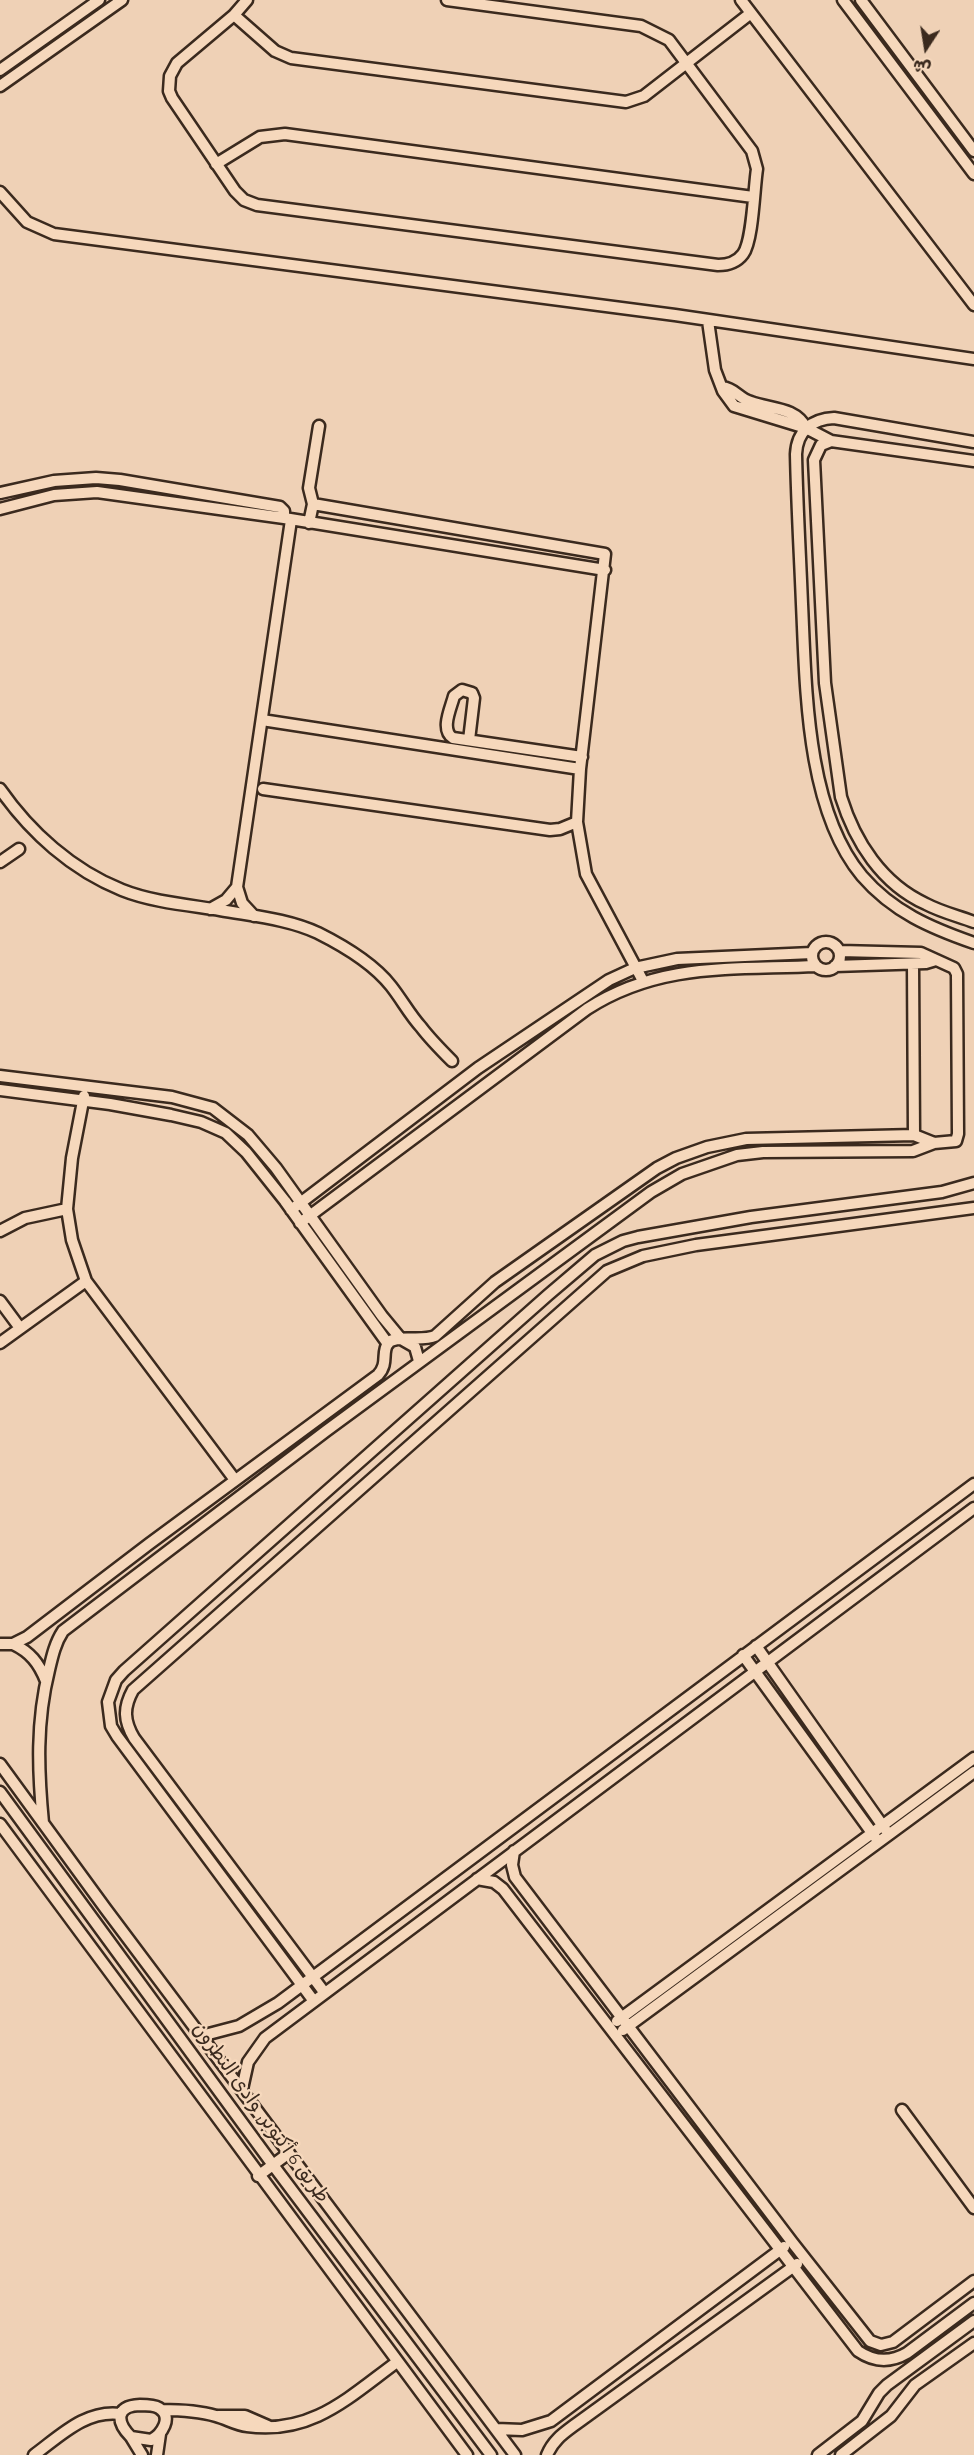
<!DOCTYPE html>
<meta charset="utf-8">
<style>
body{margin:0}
#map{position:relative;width:974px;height:2455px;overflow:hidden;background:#efd1b6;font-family:"Indie Flower","Playpen Sans Arabic",sans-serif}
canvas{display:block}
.north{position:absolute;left:896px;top:18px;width:60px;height:60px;-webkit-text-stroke:4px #f6d8bc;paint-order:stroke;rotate:192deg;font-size:16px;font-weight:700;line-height:24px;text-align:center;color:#3b2a1e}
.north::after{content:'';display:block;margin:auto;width:21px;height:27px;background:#3b2a1e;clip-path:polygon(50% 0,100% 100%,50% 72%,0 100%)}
</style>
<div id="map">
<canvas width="974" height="2455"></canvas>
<div class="north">ش</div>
</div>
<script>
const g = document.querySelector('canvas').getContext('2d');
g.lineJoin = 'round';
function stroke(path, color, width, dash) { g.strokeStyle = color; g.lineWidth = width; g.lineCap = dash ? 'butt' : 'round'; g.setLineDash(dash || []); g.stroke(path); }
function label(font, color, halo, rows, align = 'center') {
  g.font = font + ' "Indie Flower","Playpen Sans Arabic",sans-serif'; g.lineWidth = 5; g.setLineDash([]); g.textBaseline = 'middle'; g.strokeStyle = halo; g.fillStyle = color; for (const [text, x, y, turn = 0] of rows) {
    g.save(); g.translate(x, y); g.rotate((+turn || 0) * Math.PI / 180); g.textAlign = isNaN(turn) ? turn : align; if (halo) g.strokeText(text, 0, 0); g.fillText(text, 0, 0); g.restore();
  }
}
const minor = new Path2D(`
 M247,0L234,15L177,63L170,76L169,91L172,98L235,191L244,200L257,205L718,265C728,265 737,262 743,254C753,241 754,187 757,169L752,151L669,40L641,26L447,0
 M741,0L974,305
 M843,0L974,174
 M861,0L974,151
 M234,15L275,51L291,58L626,102L644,96L751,13
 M0,70L99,0
 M0,86L122,0
 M216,164L260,137L285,134L753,197
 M0,192L27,222L54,234L675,315L974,359
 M708,321L715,370L723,391L734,406L806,428L831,441
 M722,387C736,389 738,398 751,402C770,409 796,407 806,428
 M974,442L834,418C812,419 797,431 796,454C797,504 800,554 802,604C806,689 806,809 862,876C893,912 931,928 974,943
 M974,461L831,441L821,445L814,460L825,683L841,797C855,842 882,884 926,904C941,912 958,916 974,922
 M0,493L54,481L96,478L120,480L280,507L284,511V518
 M313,504L605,554L580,769L577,822L586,874L643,981
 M0,509L54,495L97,492L284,518L605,570
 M309,523L313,504L309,488L319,426
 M262,720L580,769
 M469,740L474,698L472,693L462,690L454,696C451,708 440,730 453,738L582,757
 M0,789C30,832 72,870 122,890C152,902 188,905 220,910C253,916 288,919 318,933C344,946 373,963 391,986C402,1000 410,1015 421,1027C430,1039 441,1050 452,1061
 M263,789L550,830L560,829L577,822
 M0,862L19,849
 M237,887L242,903L254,916
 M210,909L226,900L237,887L291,520
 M812 956a14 14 0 1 1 28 0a14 14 0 1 1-28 0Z
 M913,964L914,1135
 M835,966L926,963L936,960
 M0,1076L172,1097L213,1108L248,1135L276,1168L382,1316L401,1339L415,1347L419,1361
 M0,1090L110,1104L171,1115L201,1122L226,1133L246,1152L285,1201L388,1344
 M84,1096L72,1158L67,1209L72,1240L86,1281L235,1480
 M291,1210L478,1068L609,980L635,968L677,959L812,953
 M300,1223L587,1009C660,962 733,970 816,966
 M0,1231L25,1218L67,1209
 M0,1301L20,1328
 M0,1343L86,1281
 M0,1644H13L27,1637L149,1544L378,1375C389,1363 381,1353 388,1343C396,1334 422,1342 435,1336L495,1282L657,1168L676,1158L707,1147L746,1139L914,1135L934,1143
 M13,1644C30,1652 39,1663 46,1681
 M756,1646L885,1829
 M743,1655L875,1837
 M0,1764L105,1908L515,2455
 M0,1792L273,2165L491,2455
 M43,1823C38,1771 36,1722 49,1670C52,1657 55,1643 63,1631L326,1431L651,1192L682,1174L737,1155L763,1152L913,1151L934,1143L956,1141L958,1134L957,974L954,968L921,953L840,951
 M0,1824L467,2455
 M514,1851L512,1865L515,1877L792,2242L870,2341L881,2345L893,2342L974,2281
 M477,1879L494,1882L503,1889L858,2351C874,2362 890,2363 907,2353L974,2303
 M324,1992L134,1738C124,1721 123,1708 133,1690L607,1271L643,1256L696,1245L974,1208
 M313,2000L117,1736L111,1726L108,1702L116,1680L124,1671L548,1295L595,1255L623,1241L638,1237L751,1217L942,1192L974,1183
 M617,2021L974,1758
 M623,2030L974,1772
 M201,2036L239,2026L278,2003L974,1484
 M242,2089L248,2062L265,2038L974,1508
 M902,2110L974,2208
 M258,2176L289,2153
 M140,2405C146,2405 154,2405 159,2408C174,2417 161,2435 151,2440L131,2437C116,2422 115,2406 140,2405Z
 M162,2410C180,2410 199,2411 216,2416C227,2419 236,2425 247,2426C312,2435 349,2397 397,2362
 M218,2416H245L268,2426
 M496,2429L522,2430L551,2421L784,2247
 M131,2437L142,2455
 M34,2455C60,2436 86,2409 121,2414
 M157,2455L160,2434
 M547,2455C553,2440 564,2433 576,2424L797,2264
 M818,2455L862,2421L879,2393L887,2385L974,2321
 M841,2455L891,2416L915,2385L974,2343`);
const streetNames = [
 ["طريق 6 أكتوبر, وادى النطرون",259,2114,54]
];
stroke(minor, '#3b2a1e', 15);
stroke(minor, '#f6d8bc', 10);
label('20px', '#3b2a1e', '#f6d8bc', streetNames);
</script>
